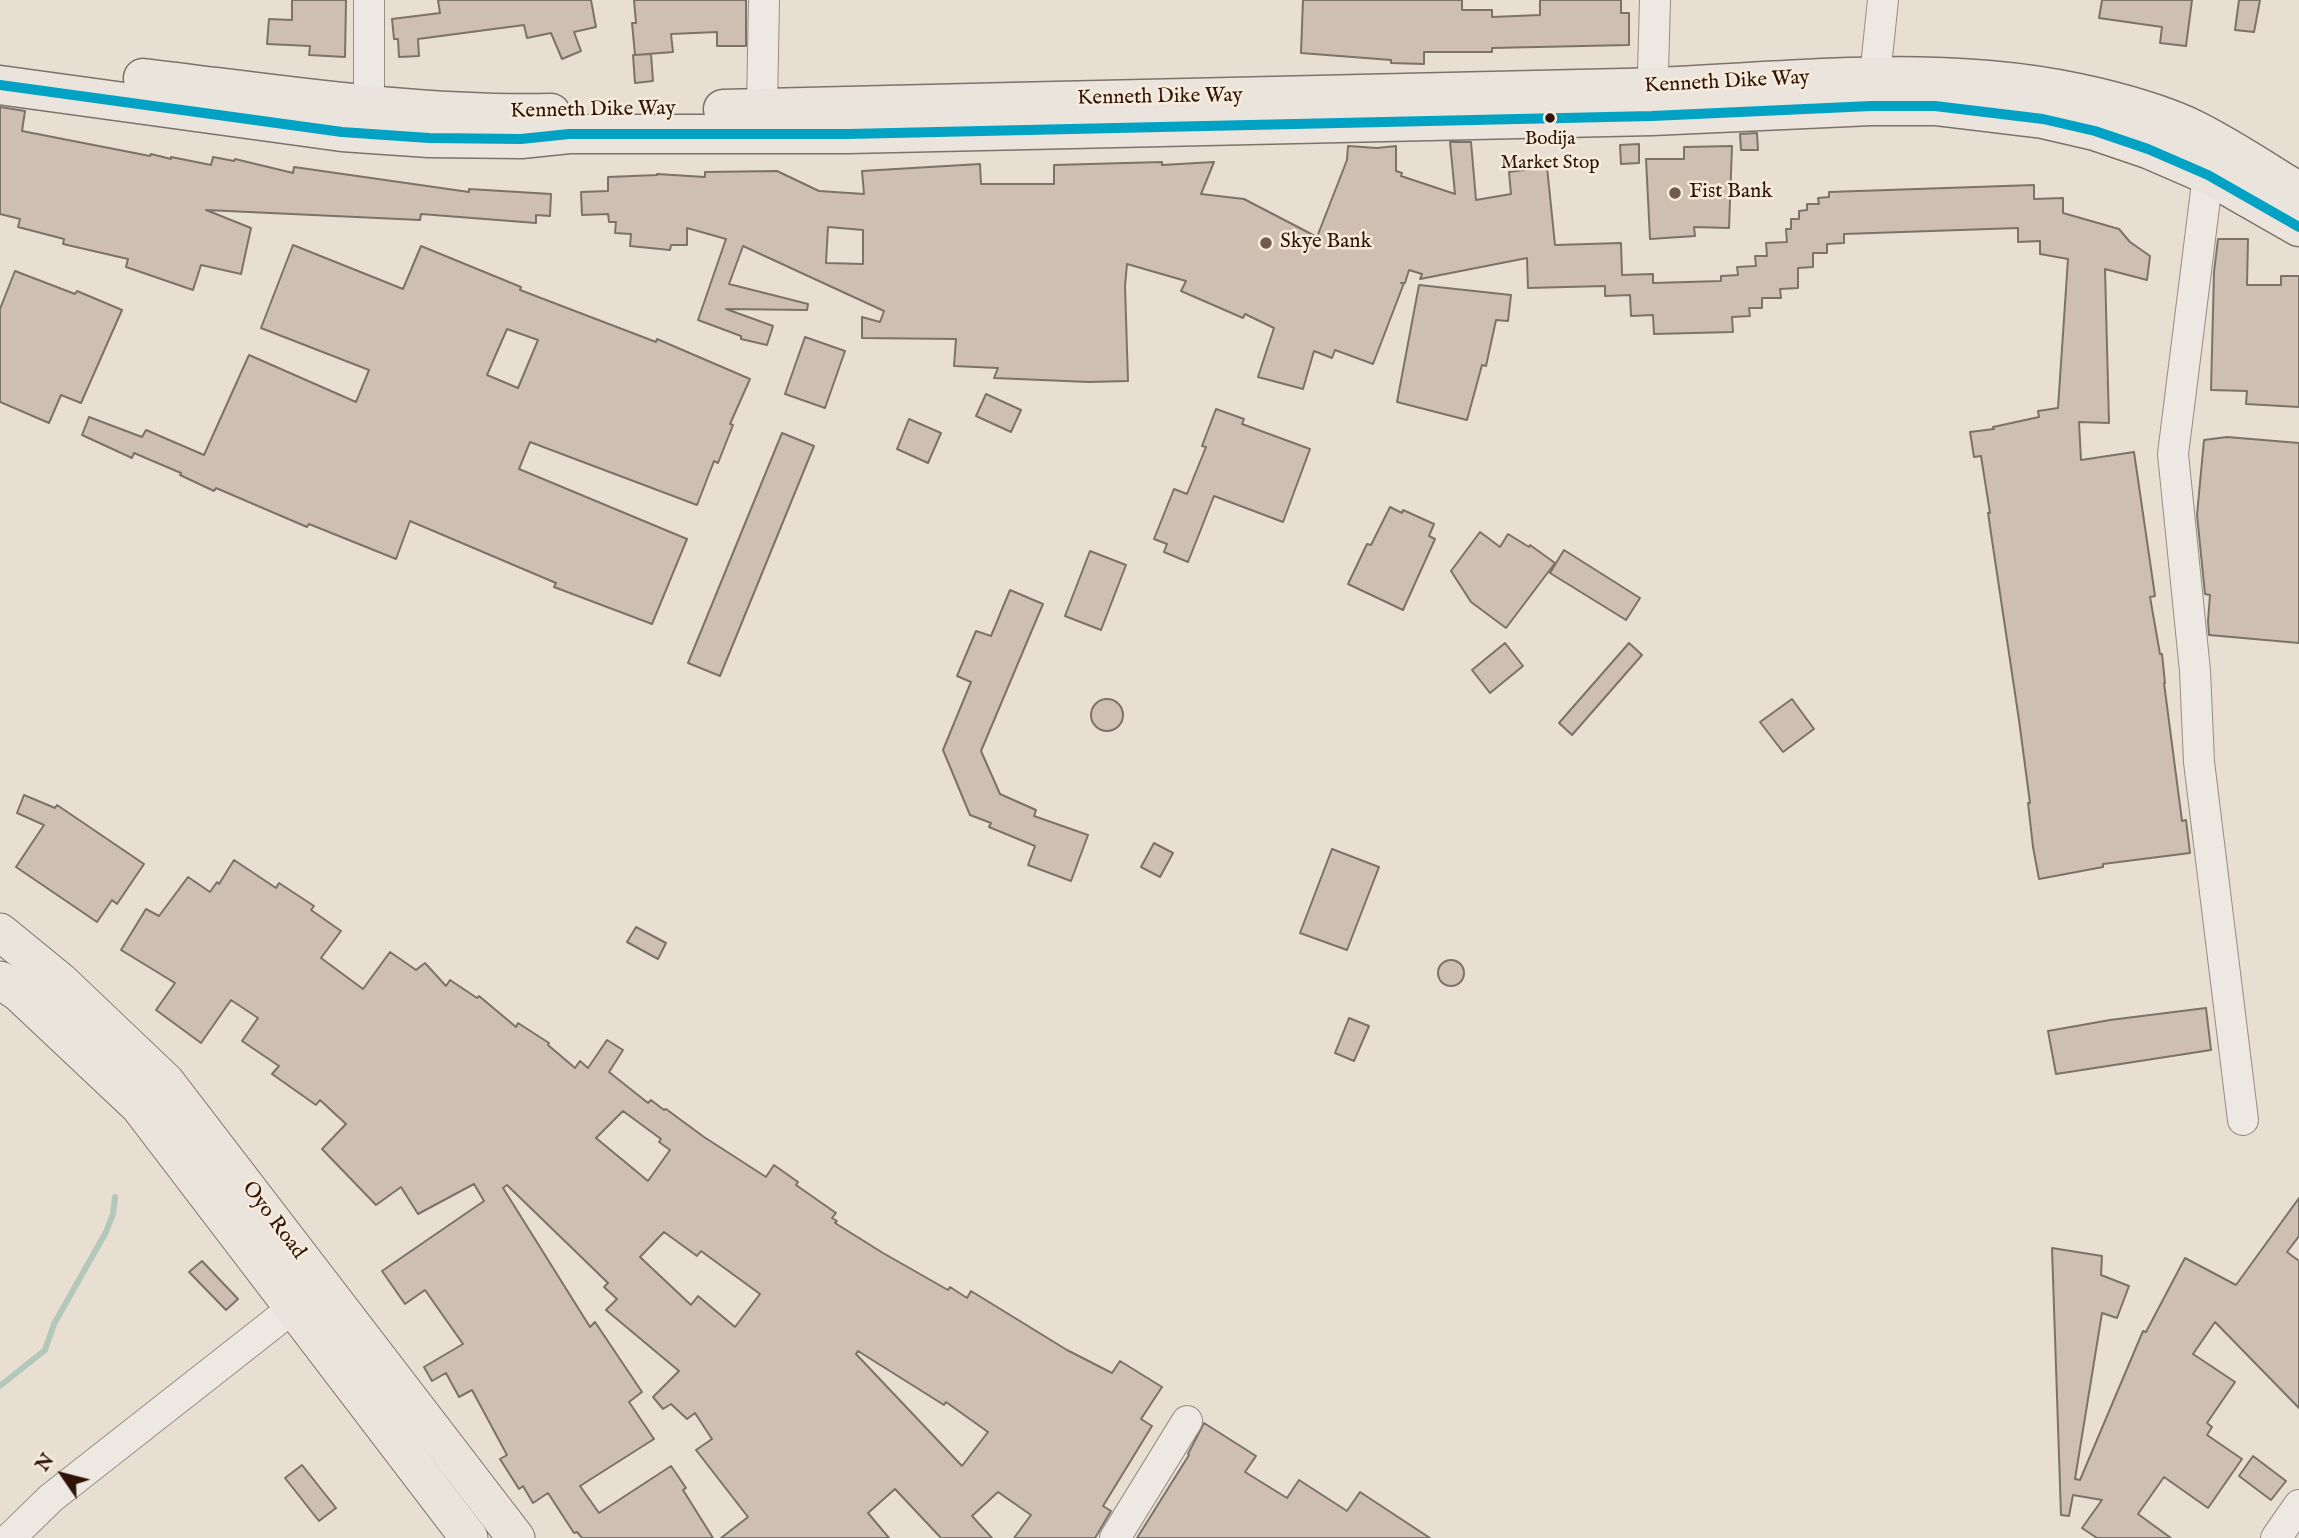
<!DOCTYPE html>
<style>
body{margin:0}
#map{position:relative;width:2299px;height:1538px;overflow:hidden;background:#e8dfd2;font-family:"IM FELL English",serif}
canvas{display:block}
.north{position:absolute;left:28px;top:1440px;width:70px;height:70px;-webkit-text-stroke:5px #f7ebdb;paint-order:stroke;rotate:305deg;font-size:19px;font-weight:700;line-height:28px;text-align:center;color:#2f1407}
.north::after{content:'';display:block;margin:auto;width:24px;height:32px;background:#2f1407;clip-path:polygon(50% 0,100% 100%,50% 72%,0 100%)}
</style>
<div id="map">
<canvas width="2299" height="1538"></canvas>
<div class="north">N</div>
</div>
<script>
const g = document.querySelector('canvas').getContext('2d');
g.lineJoin = 'round';
function stroke(path, color, width, dash) { g.strokeStyle = color; g.lineWidth = width; g.lineCap = dash ? 'butt' : 'round'; g.setLineDash(dash || []); g.stroke(path); }
function fill(path, color) { g.fillStyle = color; g.fill(path, 'evenodd'); }
function label(font, color, halo, rows, align = 'center') {
  g.font = font + ' "IM FELL English",serif'; g.lineWidth = 5; g.setLineDash([]); g.textBaseline = 'middle'; g.strokeStyle = halo; g.fillStyle = color; for (const [text, x, y, turn = 0] of rows) {
    g.save(); g.translate(x, y); g.rotate((+turn || 0) * Math.PI / 180); g.textAlign = isNaN(turn) ? turn : align; if (halo) g.strokeText(text, 0, 0); g.fillText(text, 0, 0); g.restore();
  }
}
const stream = new Path2D(`
 M0,1386L45,1350L54,1324L106,1232L113,1214L115,1197`);
const building = new Path2D(`
 M292,0H346L345,57L309,55L310,46L267,44L269,19L292,20Z
 M438,0H591L596,27L574,32L581,51L562,59L551,33L527,38L524,25L418,39L419,56L399,57L398,39H394L392,19L440,13Z
 M634,0H746V46H717V32L671,34L673,52L635,55L632,23H636Z
 M1303,0H1462V10H1492V17L1540,15V0H1621V13H1629V45L1492,48V52H1424V64L1391,63V60L1301,53Z
 M2102,0H2192L2186,46L2160,43L2162,27L2099,18Z
 M2239,0H2260L2254,32L2235,30Z
 M651,54L653,81L635,83L633,55Z
 M0,107L25,111L22,131L150,156L151,154L171,159V157L211,165L213,157L234,161L235,159L293,173L294,167L469,192V189L551,194L550,216L536,215V223L421,214L420,220L206,210L251,228L241,274L201,265L193,290L126,267L128,259L63,244L64,239L18,227L20,219L0,214Z
 M1757,133L1758,150H1741L1740,134Z
 M1450,142H1471L1476,200L1511,194L1509,172L1547,167L1555,245L1621,243L1622,275L1653,274V283L1721,281V276L1738,275L1737,267L1756,266L1755,256H1767L1766,243L1787,242L1786,229H1791V219H1799V211L1807,210V204H1819L1818,198L1829,197V192L2034,185V199L2063,198V213L2119,229L2130,242L2150,256L2147,280L2105,269L2109,423L2079,422L2081,460L2134,452L2155,596L2150,597L2160,654H2162L2165,683H2164L2182,821L2186,820L2190,853L2103,864V867L2039,879L2033,847L2028,803H2030L2019,720L1992,540L1988,513H1990L1981,456L1974,457L1970,432L1994,429L1993,427L2039,417L2038,411L2058,408L2068,259L2040,254V241L2018,242V228L1844,234V243L1827,244V253H1813V267L1798,268V288L1780,289L1781,298H1762V308H1749L1750,316L1732,317L1733,332L1654,334L1653,315L1631,316L1630,295L1605,296V286L1528,288L1527,258L1420,279L1422,274L1409,270L1405,283H1401H1404L1373,364L1335,350L1332,358L1314,351L1303,389L1258,377L1274,328L1245,314L1243,318L1181,291L1186,281L1127,264L1125,286L1128,381L1089,382L994,378L998,368L954,366L956,339L862,338V317L880,322L884,311L743,246L729,284L808,304L807,310L726,309L773,326L767,345L741,339V336L698,320L726,239L687,228V245H671L670,250L630,246L631,234L615,233L616,222H609L608,214L582,215L581,192L608,191V177L657,175V174L705,177V172L777,171L819,191L864,194L862,171L980,164L981,184H1054V165L1162,162V165L1214,162L1201,194L1244,199L1317,237L1347,160L1348,146L1377,148L1396,146V171L1402,173L1401,176L1455,194ZM828,227L863,230V264L826,263Z
 M1639,144V163L1621,164L1620,145Z
 M1732,146L1729,228L1694,227L1695,236L1650,239L1646,159H1684V147Z
 M2218,239H2248L2247,285H2281V276H2299V407L2246,404L2247,391L2211,390L2214,272Z
 M293,245L403,289L421,246L521,287L520,290L656,342L657,339L750,379L730,424L733,425L718,463L714,461L697,505L530,442L519,469L687,539L652,624L554,587L556,583L410,521L396,559L309,524L307,527L216,488L214,491L180,475L181,473L134,453L132,458L82,435L89,417L142,437L146,430L204,455L249,355L356,402L369,370L261,328ZM507,329L538,340L518,388L487,375Z
 M15,271L75,294L77,291L122,310L81,403L61,395L49,423L0,402V309Z
 M1419,285L1511,295L1508,321L1496,320L1486,366L1482,365L1467,420L1397,402Z
 M805,337L845,351L825,408L785,394Z
 M986,394L1021,410L1011,432L976,416Z
 M1216,409L1244,419L1242,424L1310,449L1283,522L1214,496L1188,562L1164,552L1167,544L1154,539L1174,489L1187,494L1206,447L1202,446Z
 M909,419L941,433L928,463L897,449Z
 M782,433L814,446L720,676L688,663Z
 M2227,437L2299,443V643L2209,635L2208,621L2210,595L2205,594L2197,515L2204,440Z
 M1390,507L1402,513L1403,510L1434,524L1429,536L1435,539L1403,610L1348,584L1367,544L1371,545Z
 M1480,532L1500,547L1508,534L1529,547L1530,545L1555,563L1506,628L1471,602L1451,571Z
 M1564,550L1640,598L1626,620L1550,573Z
 M1090,551L1126,565L1101,630L1065,616Z
 M1010,590L1043,604L981,751L1000,794L1036,810L1034,816L1088,835L1071,881L1028,865L1035,846L989,827L991,823L970,815L943,750L971,682L957,676L976,631L991,636Z
 M1505,643L1523,666L1490,693L1472,670Z
 M1629,643L1642,655L1572,735L1559,723Z
 M1792,699L1814,729L1783,752L1760,722Z
 M1091 715a16 16 0 1 1 32 0a16 16 0 1 1-32 0Z
 M24,795L55,808L57,805L144,864L117,904L112,900L97,922L16,867L44,825L17,813Z
 M1154,843L1173,853L1160,877L1141,867Z
 M1332,849L1379,867L1347,950L1300,933Z
 M234,860L276,888L279,883L314,906L311,910L341,931L321,958L363,989L390,952L416,970L425,963L446,986L450,980L477,998L479,996L516,1027L518,1023L549,1043L548,1045L575,1068L580,1061L588,1068L607,1040L623,1050L609,1072L648,1103L651,1100L664,1110L666,1109L704,1137L766,1177L774,1165L798,1182L796,1185L836,1213L832,1218L837,1221L835,1223L883,1253L948,1290L950,1287L967,1298L971,1291L1067,1350L1112,1373L1120,1361L1162,1387L1141,1419L1152,1426L1103,1506L1111,1511L1095,1538H1014L1031,1515L998,1492L972,1516L992,1538H941L895,1489L868,1513L889,1538H721L748,1517L696,1450L712,1439L695,1413L687,1419L671,1404L663,1409L653,1397L679,1371L606,1310L617,1299L604,1287L608,1283L507,1185L503,1188L590,1327L595,1322L642,1392L629,1402L654,1439L580,1486L599,1513L671,1466L686,1488L683,1490L713,1538H582L577,1532L574,1533L548,1493L533,1503L523,1486L519,1489L500,1459L507,1455L472,1390L459,1397L446,1373L432,1381L424,1367L463,1344L425,1290L405,1304L382,1271L484,1201L474,1184L418,1214L401,1187L376,1205L322,1149L346,1124L320,1100L316,1105L272,1074L279,1066L242,1041L258,1018L231,1000L201,1043L156,1010L175,983L121,950L146,909L159,916L188,877L210,892L217,882L219,884ZM623,1111L661,1139L659,1142L670,1150L648,1181L596,1138ZM664,1232L697,1256L701,1251L760,1294L735,1327L698,1296L691,1305L640,1257ZM858,1351L944,1405L946,1402L988,1432L962,1466L856,1354Z
 M636,927L666,943L658,959L627,942Z
 M1438 973a13 13 0 1 1 26 0a13 13 0 1 1-26 0Z
 M2206,1008L2211,1050L2056,1074L2048,1031L2110,1020Z
 M1349,1018L1369,1026L1354,1061L1335,1053Z
 M2299,1198V1236L2287,1252L2299,1261V1408L2215,1322L2193,1354L2235,1382L2207,1423L2212,1427L2207,1435L2242,1459L2208,1508L2164,1477L2138,1514L2171,1538H2097L2082,1528L2102,1500L2073,1495L2069,1516L2061,1515L2052,1248L2102,1256L2101,1275L2129,1286L2117,1318L2102,1313L2075,1479L2080,1480L2143,1331L2146,1332L2185,1258L2236,1285Z
 M202,1261L238,1299L226,1310L189,1272Z
 M1204,1423L1256,1456L1245,1472L1287,1498L1299,1480L1347,1511L1360,1492L1430,1538H1137L1189,1455L1188,1454Z
 M2253,1456L2286,1481L2271,1500L2239,1476Z
 M302,1465L336,1508L319,1521L285,1478Z`);
const minor = new Path2D(`
 M369,0V104
 M1875,76L1883,0
 M762,108L764,0
 M1652,108L1655,0
 M2208,175L2173,454L2195,671L2199,762L2243,1120
 M10,1538L51,1498L293,1308
 M1115,1538L1187,1421
 M2276,1538L2299,1505`);
const major = new Path2D(`
 M0,932L60,981L166,1082L516,1538
 M0,980L19,993L139,1106L469,1538`);
const highway = new Path2D(`
 M143,78C278,94 415,116 551,113
 M0,85L342,132L429,138L521,139L569,134H848L1652,116L1871,106H1935L2043,119L2095,131L2148,149L2208,175L2299,227
 M723,109C1023,102 1323,94 1623,88C1780,84 1941,59 2096,97C2129,105 2165,115 2195,130C2231,148 2265,171 2299,192`);
const bus1 = new Path2D(`
 M0,85L342,132L429,138L521,139L569,134H848L1652,116L1871,106H1935L2043,119L2095,131L2148,149L2208,175L2299,227`);
const markers = [
 [1550,118,6,"#2f1407"],
 [1675,193,7,"#705b4e"],
 [1266,243,7,"#705b4e"]
];
const busNames = [
 ["Bodija",1550,140],
 ["Market Stop",1550,164]
];
const streetNames = [
 ["Kenneth Dike Way",1727,83,-3],
 ["Kenneth Dike Way",1160,98,-1],
 ["Kenneth Dike Way",593,111,-1],
 ["Oyo Road",273,1221,53]
];
const poiNames = [
 ["Fist Bank",1689,193],
 ["Skye Bank",1280,243]
];
stroke(stream, '#b3c8ba', 6);
fill(building, '#cfbfb2');
stroke(building, '#7b726a', 2);
stroke(minor, '#968d84', 32);
stroke(major, '#7b726a', 39);
stroke(highway, '#7b726a', 41);
stroke(minor, '#ede8e1', 30);
stroke(major, '#eae4dc', 37);
stroke(highway, '#eae4dc', 38);
stroke(bus1, '#02a2c4', 10);
for (const [x, y, r, color] of markers) { const dot = new Path2D(); dot.arc(x, y, r, 0, 2 * Math.PI); g.fillStyle = color; g.fill(dot); stroke(dot, '#f7ebdb', 2.5); }
label('19px', '#2f1407', '#f7ebdb', busNames);
label('21px', '#2f1407', '#f7ebdb', streetNames);
label('21px', '#2f1407', '#f7ebdb', poiNames, 'left');
</script>
